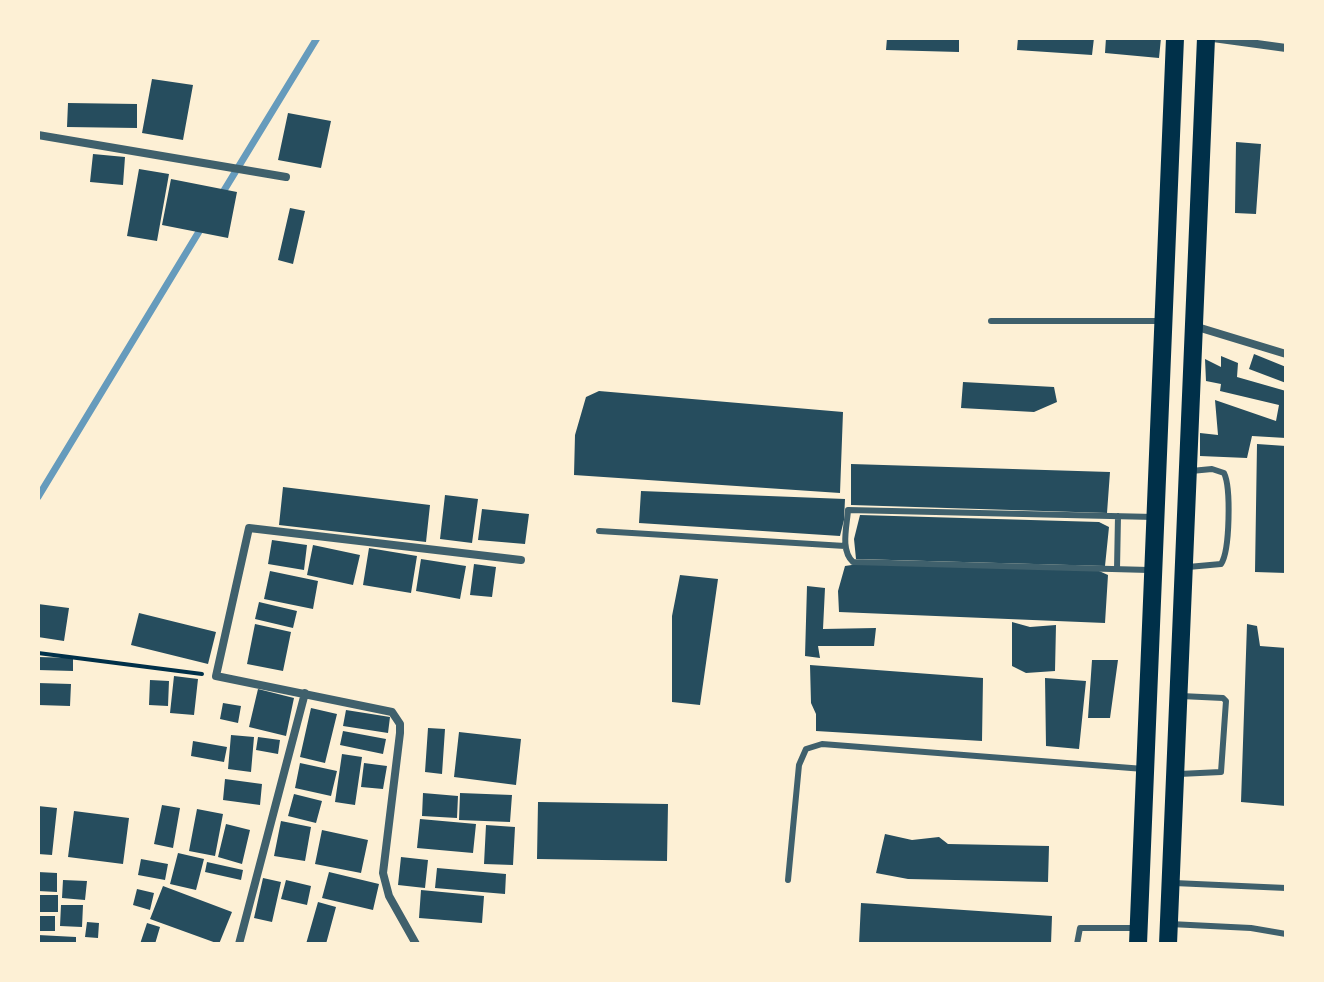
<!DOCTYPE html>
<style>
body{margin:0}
#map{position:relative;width:1324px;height:982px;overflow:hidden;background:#fdf0d5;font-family:Figtree,sans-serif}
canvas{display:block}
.frame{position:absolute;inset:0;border:40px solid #fdf0d5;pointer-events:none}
</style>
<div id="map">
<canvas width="1324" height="982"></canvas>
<div class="frame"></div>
</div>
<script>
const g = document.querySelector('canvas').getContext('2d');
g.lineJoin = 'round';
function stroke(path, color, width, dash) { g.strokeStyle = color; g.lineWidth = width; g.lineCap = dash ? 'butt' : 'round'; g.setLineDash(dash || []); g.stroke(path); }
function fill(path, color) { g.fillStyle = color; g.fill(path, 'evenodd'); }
const stream = new Path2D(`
 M220,197L317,38
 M38,497L203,225`);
const building = new Path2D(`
 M887,38H959V52L886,50Z
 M1018,38H1094L1092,55L1017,50Z
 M1106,38H1161L1159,58L1105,53Z
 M152,79L193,85L183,140L142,133Z
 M68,103L137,104V128L67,127Z
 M288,113L331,121L321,168L278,160Z
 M1236,142L1261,144L1256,214L1235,213Z
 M93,154L125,157L123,185L90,182Z
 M139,169L169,174L157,241L127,236Z
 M171,179L237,192L228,238L162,225Z
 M290,208L305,211L293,264L278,260Z
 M1254,354L1286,367V383L1249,369Z
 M1221,356L1238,363L1237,377L1286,391V438L1252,436L1247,458L1200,456V433L1218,435L1215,400L1276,421L1279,405L1220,391L1221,384L1206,381L1205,359L1221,367Z
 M963,382L1054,387L1057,402L1034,412L961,408Z
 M599,391L843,412L840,493L574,475L575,435L586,397Z
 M1257,444L1286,446V573L1255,572Z
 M851,464L1110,472L1107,513L851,505Z
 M283,487L430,505L426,542L279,525Z
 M641,491L845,499L844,520L840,536L639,523Z
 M445,495L478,499L472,543L440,539Z
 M482,509L529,514L525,544L478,540Z
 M860,515L1099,522L1109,527L1105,566L856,559L854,539Z
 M272,540L307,545L304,570L268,564Z
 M313,545L360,555L353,585L307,575Z
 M369,548L417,556L411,593L363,585Z
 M421,559L466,566L460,599L416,591Z
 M865,563L1099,571L1108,575L1105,623L839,612L838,591L845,566Z
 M474,564L496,567L492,597L470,595Z
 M270,571L318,581L313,609L264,599Z
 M680,575L718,579L700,705L672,702V616Z
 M807,586L825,588L823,629L876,628L874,646H818L820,658L805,656Z
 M259,602L297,611L293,628L255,619Z
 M38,604L69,608L64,641L38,637Z
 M139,613L216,632L208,664L131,645Z
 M1012,622L1030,627L1056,625L1055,671L1026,673L1012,666Z
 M255,624L291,632L283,671L247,664Z
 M1247,624L1257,626L1260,646L1286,648V806L1241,802Z
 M38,657L73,658V671L38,670Z
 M1092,660H1118L1110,718H1088Z
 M810,665L983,678L982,741L816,731V714L811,703Z
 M174,676L198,679L194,715L170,713Z
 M1045,678L1086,681L1079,749L1046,746Z
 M150,680L169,681L168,706L149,705Z
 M38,683L71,684L70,706L38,705Z
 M258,689L294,698L286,736L249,727Z
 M223,703L241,706L238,723L220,719Z
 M311,708L337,714L325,763L300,757Z
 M346,710L390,717L388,733L343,726Z
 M428,728L445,729L442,774L425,772Z
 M343,731L386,739L383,754L340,745Z
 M459,732L521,739L516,785L454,777Z
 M231,735L254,737L251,772L228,769Z
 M258,737L280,740L278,754L256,750Z
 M193,741L227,747L224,762L191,756Z
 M342,754L362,757L355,805L335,802Z
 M300,763L337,771L331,796L295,788Z
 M364,763L387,766L383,789L361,787Z
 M225,779L262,784L260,805L223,800Z
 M423,793L458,796L457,818L422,816Z
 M460,793L512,795L510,822L459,820Z
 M294,794L322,801L316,823L288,816Z
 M538,802L668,804L667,861L537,859Z
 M162,805L180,808L173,848L154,844Z
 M38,806L57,808L52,855L38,854Z
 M197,809L223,814L215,856L189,851Z
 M74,811L129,818L123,864L68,857Z
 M420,819L476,824L473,853L417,848Z
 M281,821L311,827L305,861L274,856Z
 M226,824L250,830L242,864L218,857Z
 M486,825L515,827L513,865L484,864Z
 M322,830L368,840L361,873L315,864Z
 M885,834L912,840L939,837L948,844L1049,846L1048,882L908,879L876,873Z
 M178,853L204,859L196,890L170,884Z
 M401,857L428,860L425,888L398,885Z
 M141,859L168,864L165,880L138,875Z
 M207,862L243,870L241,880L205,872Z
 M437,868L506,874L505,894L435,888Z
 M38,872L57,873V892L38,891Z
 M329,872L379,884L373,910L322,898Z
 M263,878L281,882L272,922L254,918Z
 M63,880L87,881L85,900L62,898Z
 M286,880L311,886L307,905L281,899Z
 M163,886L232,912L219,944L150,919Z
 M137,889L154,893L150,910L133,905Z
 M421,890L484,896L482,923L419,918Z
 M38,895H58V912H38Z
 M318,902L336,907L326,944H306Z
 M861,903L1052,916L1051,944H859Z
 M61,905H83L82,927L60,926Z
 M38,916H55V931H38Z
 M87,922L99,923L98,938L85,937Z
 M147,923L160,927L155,944H140Z
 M38,935L76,937V944H38Z`);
const path = new Path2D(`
 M38,653L202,674`);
const service = new Path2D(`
 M991,321H1159
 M599,531L845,546
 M1188,567L1221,564C1230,551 1231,487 1224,473L1212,469L1191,471
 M1117,569L1118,516
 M1149,570L853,562C840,550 847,526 848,510L1154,517
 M1179,774L1221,772L1226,701L1223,698L1181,696
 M788,880L799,765L806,749L822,744L1144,769
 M1174,883L1286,888
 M1170,924L1251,928L1286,934
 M1077,944L1080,928H1136`);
const minor = new Path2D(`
 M1213,38L1286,48
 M38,135L286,177
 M1194,326L1286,354
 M239,944L305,693
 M416,944L389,896L383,873L400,733V724L392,712L216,676L249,528L521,560`);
const primary = new Path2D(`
 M1138,944L1175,38
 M1168,944L1206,38`);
stroke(stream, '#669bbc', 7);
fill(building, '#264d5e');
stroke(path, '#003049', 4);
stroke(service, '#3f606c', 6);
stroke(minor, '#3f606c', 8);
stroke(primary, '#003049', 18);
</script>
